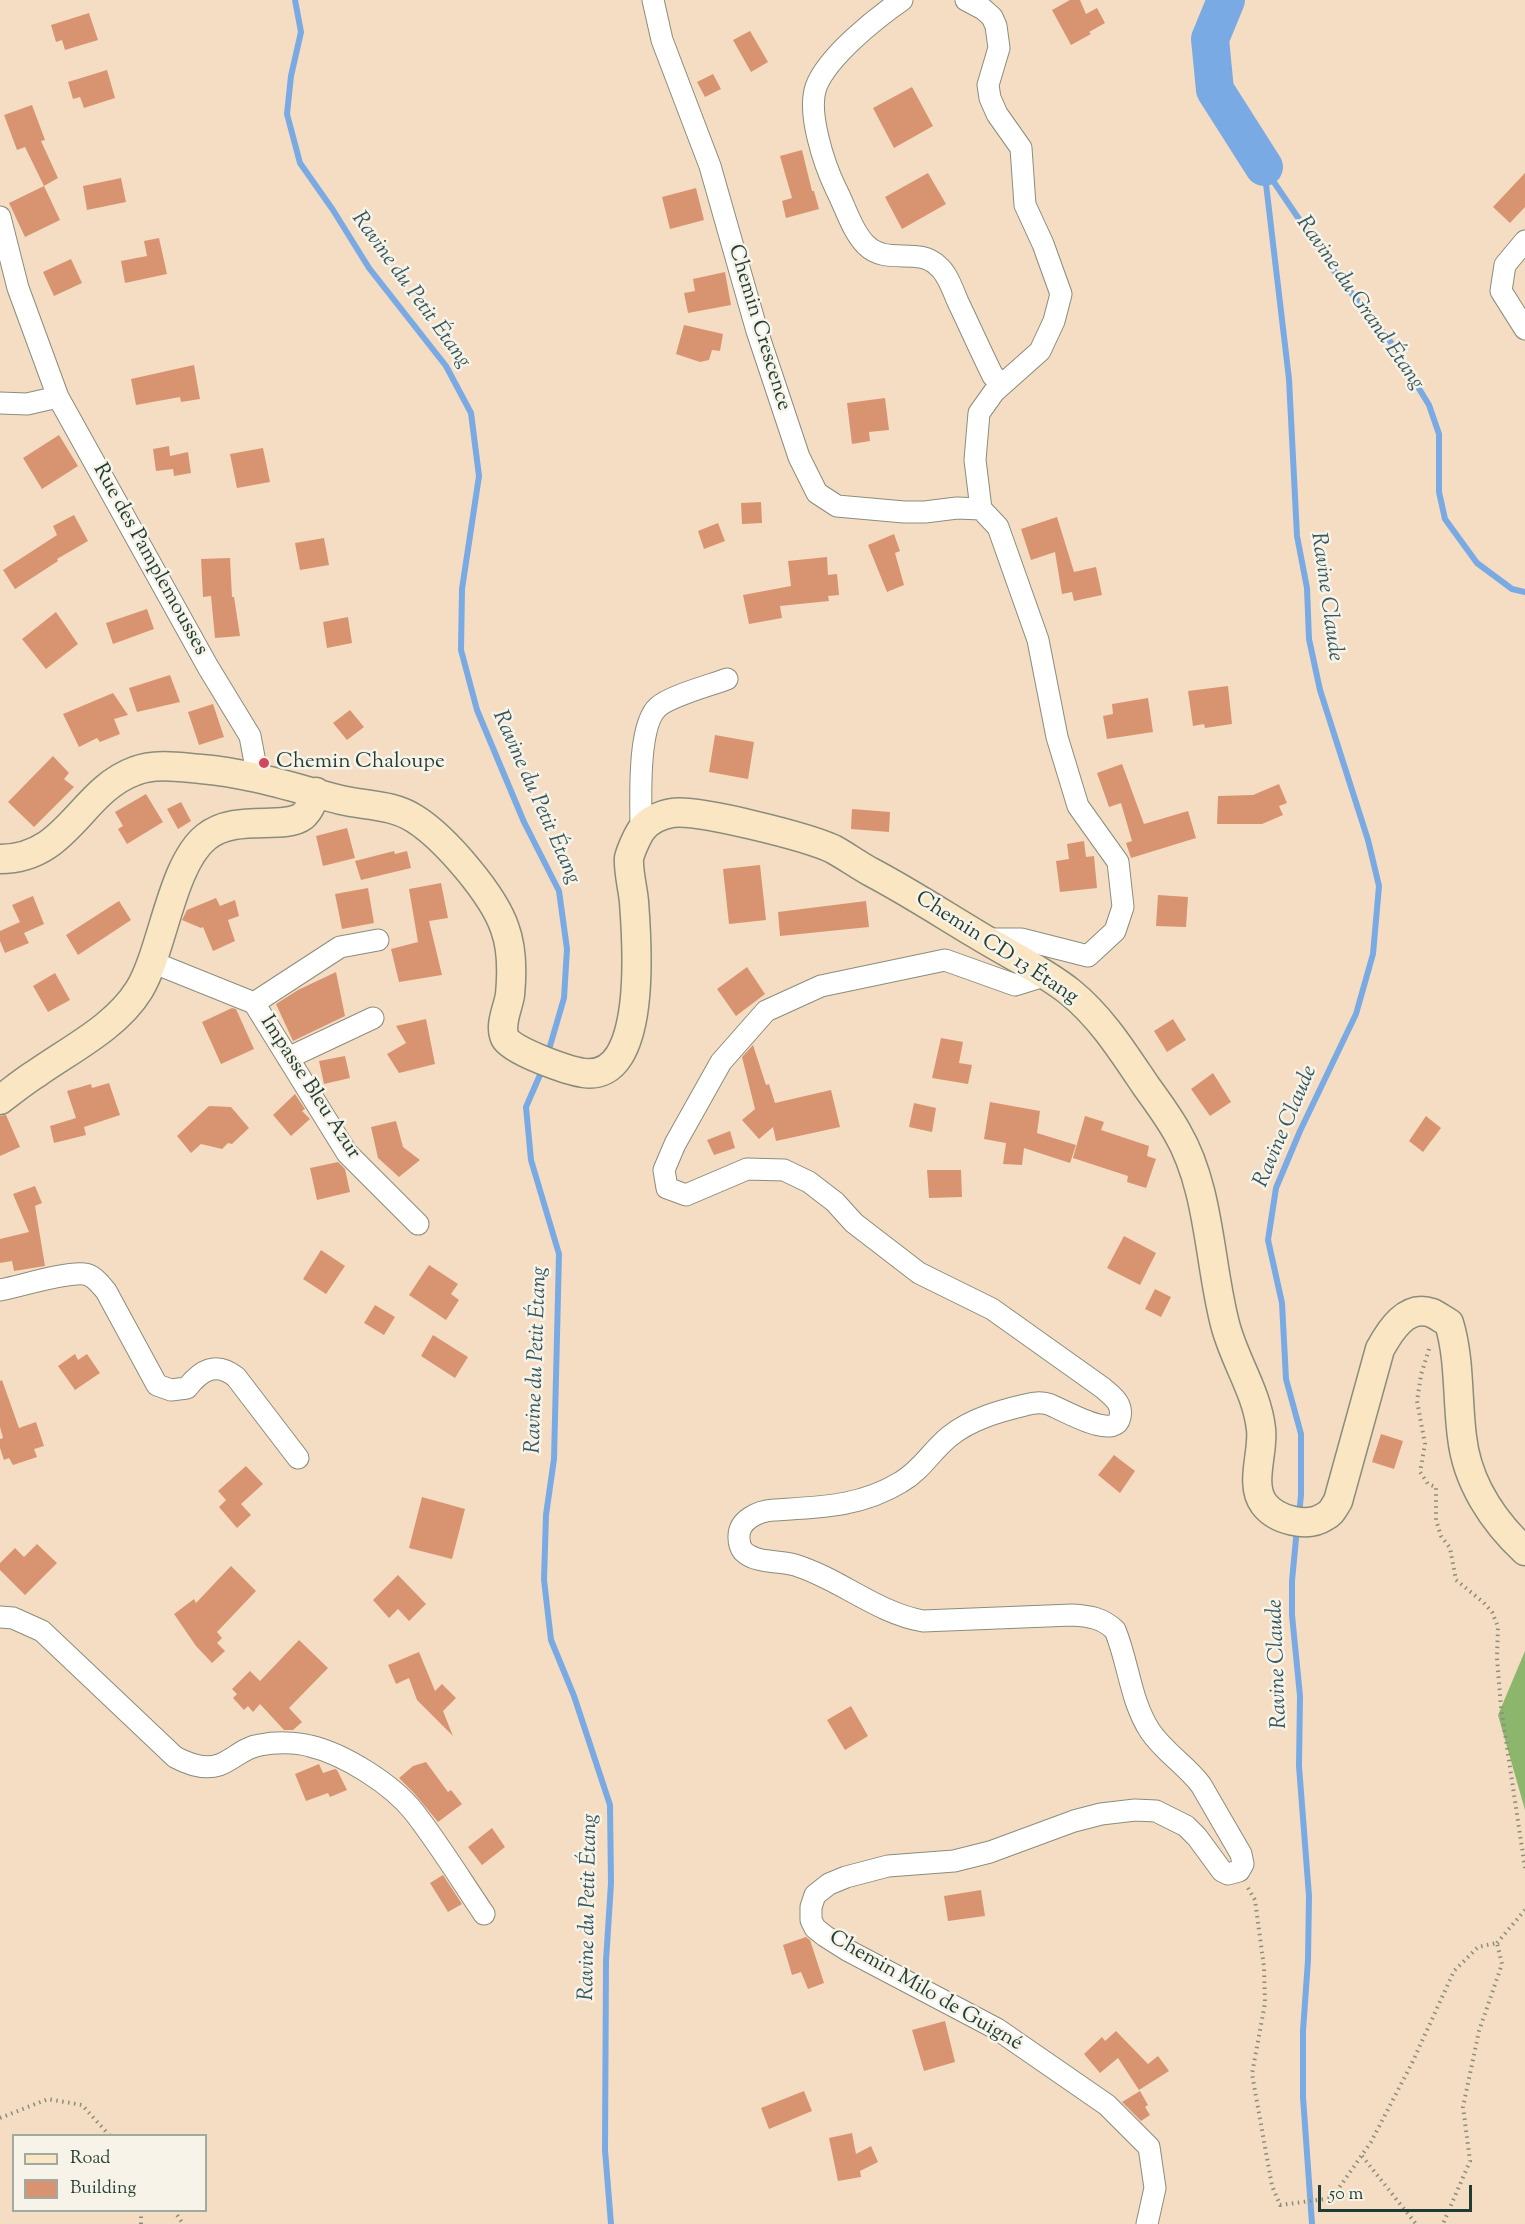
<!DOCTYPE html>
<meta charset="utf-8">
<style>
body{margin:0}
#map{position:relative;width:1525px;height:2224px;overflow:hidden;background:#f5ddc3;font-family:"Sorts Mill Goudy",serif}
canvas{display:block}
.legend{position:absolute;left:12px;top:2134px;width:195px;height:78px;box-sizing:border-box;background:#f7f3e8;border:2px solid #a1aaa0;margin:0;padding:8px 10px;list-style:none;font-size:18px;color:#1f3d34}
.legend li{display:flex;align-items:center;gap:12px;height:30px}
.legend b{width:30px;border:2px solid #a1aaa0}
.scale{position:absolute;left:1318px;top:2185px;width:154px;height:27px;box-sizing:border-box;border:3px solid #1f3d34;border-top:0;padding-left:8px;font-size:18px;line-height:21px;white-space:nowrap;color:#1f3d34;-webkit-text-stroke:4px #f7f3e8;paint-order:stroke}
</style>
<div id="map">
<canvas width="1525" height="2224"></canvas>
<ul class="legend">
<li><b style="height:8px;background:#fbe6c4"></b>Road</li>
<li><b style="height:16px;background:#d89471"></b>Building</li>
</ul>
<div class="scale">50 m</div>
</div>
<script>
const g = document.querySelector('canvas').getContext('2d');
g.lineJoin = 'round';
function fill(path, color) { g.fillStyle = color; g.fill(path, 'evenodd'); }
function stroke(path, color, width, dash) { g.strokeStyle = color; g.lineWidth = width; g.lineCap = dash ? 'butt' : 'round'; g.setLineDash(dash || []); g.stroke(path); }
function label(font, color, halo, rows, align = 'center') {
  g.font = font + ' "Sorts Mill Goudy",serif'; g.lineWidth = 5; g.setLineDash([]); g.textBaseline = 'middle'; g.strokeStyle = halo; g.fillStyle = color; for (const [text, x, y, turn = 0] of rows) {
    g.save(); g.translate(x, y); g.rotate((+turn || 0) * Math.PI / 180); g.textAlign = isNaN(turn) ? turn : align; if (halo) g.strokeText(text, 0, 0); g.fillText(text, 0, 0); g.restore();
  }
}
const forest = new Path2D(`
 M1525,1651V1810L1498,1715Z`);
const stream = new Path2D(`
 M295,0L301,32L291,76L287,114L300,163L333,210L369,268L446,366L471,413L479,476L462,589L461,650L477,710L524,822L559,891L567,949L564,998L548,1053
 M1264,167L1289,379L1297,536L1307,588L1309,639L1320,690L1368,840L1379,886L1373,954L1356,1014L1300,1131L1276,1188L1268,1240L1282,1303L1286,1379L1301,1434V1495L1299,1515
 M1265,169L1337,275L1390,341L1429,405L1439,434V492L1445,519L1477,563L1512,589L1525,592
 M543,1068L526,1107L531,1160L559,1254L554,1459L546,1515L544,1580L551,1640L574,1696L610,1805L611,1883L606,1961L605,2150L611,2224
 M1297,1528L1292,1581V1615L1300,1696L1299,1766L1309,1896L1308,1960L1303,2031V2097L1312,2224`);
const river = new Path2D(`
 M1226,0L1210,39L1215,90L1264,167`);
const building = new Path2D(`
 M1070,0H1080L1086,14L1097,8L1105,23L1089,32L1091,34L1071,45L1052,10Z
 M89,13L98,40L65,50L62,40L56,42L51,25Z
 M750,31L768,62L751,72L733,40Z
 M107,70L115,98L84,108L80,97L73,99L68,82Z
 M713,74L721,89L705,97L697,82Z
 M912,87L933,126L894,148L873,108Z
 M32,105L45,140L41,141L58,178L44,186L25,147L17,150L4,115Z
 M802,150L812,191H814L819,209L786,218L782,201L792,198L780,156Z
 M928,173L946,204L902,229L885,197Z
 M1525,173V207L1510,223L1493,207Z
 M121,178L126,202L87,210L83,186Z
 M44,186L60,220L25,237L9,203Z
 M696,188L704,220L670,229L662,197Z
 M159,238L167,274L125,283L121,261L147,256L144,241Z
 M71,259L82,283L54,296L43,272Z
 M725,272L731,305L688,313L684,293L695,291L693,279Z
 M684,325L723,334L720,351L712,350L709,360L700,362L676,354Z
 M194,365L200,399L181,402L180,397L136,405L131,379Z
 M885,398L889,430L869,432L870,441L852,444L847,403Z
 M59,435L78,466L42,489L23,458Z
 M169,446L170,456L188,452L191,473L174,476L173,469L156,471L153,449Z
 M263,448L270,482L237,488L230,454Z
 M761,502L762,523L742,524L741,503Z
 M74,515L88,541L57,559L58,561L15,589L3,570L57,535L53,526Z
 M1057,517L1074,572L1096,567L1102,595L1074,601L1072,592L1062,594L1055,552L1031,560L1021,529Z
 M718,523L725,541L704,549L698,531Z
 M894,534L900,551L895,553L904,585L887,592L868,545Z
 M324,538L329,565L300,570L295,543Z
 M827,557L828,575L837,574L839,595L828,596L829,601L780,606L782,618L749,624L743,595L791,586L788,561Z
 M230,558L232,597H234L240,636L215,638L211,596L203,597L201,559Z
 M147,609L154,629L113,644L106,623Z
 M56,612L78,644L46,669L22,639Z
 M348,617L352,643L327,648L323,622Z
 M170,675L180,702L137,712L129,688Z
 M1228,686L1232,724L1205,728L1204,724L1193,726L1188,691Z
 M113,693L128,715L114,719L120,734L100,742L97,738L79,747L63,714Z
 M1148,698L1153,732L1107,739L1103,716L1113,714L1112,704Z
 M213,704L224,737L199,745L188,712Z
 M350,710L364,727L347,740L333,723Z
 M715,735L754,742L748,779L709,772Z
 M53,756L69,773L64,779L74,787L34,827L8,802Z
 M1122,764L1144,824L1188,811L1196,838L1131,858L1126,843L1132,841L1121,803L1109,807L1097,773Z
 M1279,784L1287,803L1279,806L1283,815L1262,824H1217L1218,796L1253,795Z
 M146,794L163,822L127,844L118,829L123,826L115,812Z
 M181,802L191,821L178,829L167,809Z
 M852,809L890,812L889,832L851,829Z
 M347,828L355,858L323,866L316,836Z
 M1084,841L1086,857L1094,856L1097,888L1060,892L1056,861L1069,859L1067,844Z
 M394,851L395,854L407,851L411,868L361,880L355,861Z
 M760,865L766,920L729,924L723,869Z
 M441,883L448,918L429,921L442,975L399,982L391,949L418,942L409,889Z
 M368,888L374,923L342,929L335,894Z
 M1158,895L1188,897L1186,927L1156,926Z
 M33,896L44,924L24,933L29,943L5,953L0,941V931L20,922L12,905Z
 M216,898L220,906L235,900L239,916L228,920L235,941L213,951L203,927L201,928L182,920L187,910Z
 M119,901L131,920L78,955L66,935Z
 M866,901L869,927L780,936L778,912Z
 M747,967L765,994L736,1016L717,989Z
 M336,972L345,1016L293,1041L276,1004L298,990Z
 M55,973L70,1000L48,1012L33,986Z
 M232,1008L236,1009L254,1049L221,1064L202,1022Z
 M426,1019L435,1064L399,1073L387,1054L406,1043L396,1026Z
 M1173,1019L1186,1040L1167,1052L1154,1031Z
 M941,1038L963,1042L959,1063L972,1065L968,1084L932,1078Z
 M753,1045L766,1085L769,1084L775,1103L831,1090L840,1127L776,1141L773,1127L759,1139L742,1120L755,1109L742,1057Z
 M345,1056L350,1078L324,1084L319,1061Z
 M1213,1073L1231,1102L1210,1116L1191,1089Z
 M109,1083L120,1115L84,1127L86,1135L54,1143L50,1126L76,1118L67,1091L91,1084L92,1088Z
 M295,1094L305,1109L302,1111L310,1119L291,1136L273,1115Z
 M990,1102L1040,1111L1037,1133L1076,1145L1070,1163L1024,1148L1022,1165L1003,1164L1006,1143L984,1139Z
 M914,1103L936,1108L932,1132L909,1127Z
 M209,1106L231,1107L249,1128L232,1144L228,1143L222,1149L201,1144L191,1153L177,1136Z
 M6,1115L20,1147L0,1156V1116Z
 M1085,1116L1104,1122L1101,1130L1149,1146L1147,1156L1156,1159L1146,1188L1127,1182L1128,1176L1073,1158Z
 M1426,1116L1441,1128L1423,1152L1409,1141Z
 M396,1121L403,1147L420,1160L399,1177L378,1158L371,1127Z
 M730,1131L735,1148L714,1155L707,1140Z
 M338,1162L345,1169L350,1192L317,1200L310,1168Z
 M927,1170H961L962,1197L929,1198Z
 M35,1186L42,1203L35,1206L45,1266L14,1271L12,1261L0,1263V1239L29,1232L13,1194Z
 M1124,1236L1156,1253L1140,1285L1107,1268Z
 M321,1250L345,1266L326,1294L303,1279Z
 M429,1265L458,1284L451,1294L459,1300L446,1320L409,1295Z
 M1155,1289L1171,1297L1161,1317L1145,1309Z
 M375,1305L395,1317L384,1335L364,1323Z
 M433,1335L468,1357L455,1378L421,1356Z
 M75,1354L78,1360L87,1354L100,1373L75,1390L58,1366Z
 M2,1380L19,1428L36,1422L44,1446L34,1449L37,1457L13,1465L9,1458L4,1460L0,1448V1439L3,1438L0,1427V1381Z
 M1381,1434L1403,1441L1394,1469L1372,1462Z
 M1114,1455L1135,1471L1120,1493L1098,1475Z
 M246,1466L263,1484L241,1504L251,1515L237,1528L219,1507L226,1500L218,1491Z
 M422,1497L465,1509L452,1559L409,1548Z
 M37,1544L57,1563L25,1595L0,1570V1563L15,1548L24,1557Z
 M231,1566L256,1591L217,1632L222,1638L217,1643L225,1651L212,1663L196,1646L174,1614L194,1599L196,1603Z
 M398,1575L426,1604L409,1621L398,1609L389,1618L373,1600Z
 M299,1640L328,1668L289,1708L302,1722L293,1730H284L260,1704L253,1712L248,1706L244,1710L233,1698L237,1694L232,1689L250,1671L260,1681Z
 M419,1652L435,1691L442,1684L456,1698L443,1711L453,1736L417,1700L409,1678L396,1684L388,1665Z
 M851,1706L868,1736L845,1750L827,1720Z
 M426,1762L448,1792L451,1790L462,1804L438,1822L414,1793L399,1778L413,1766Z
 M319,1764L323,1773L335,1769L337,1770L347,1790L330,1797L328,1793L306,1801L295,1774Z
 M492,1828L505,1847L482,1865L468,1847Z
 M443,1875L462,1904L448,1912L430,1883Z
 M981,1890L985,1916L948,1921L944,1896Z
 M806,1937L810,1940L824,1983L808,1989L801,1972L792,1975L783,1945Z
 M945,2021L955,2062L924,2071L912,2030Z
 M1116,2031L1148,2064L1158,2056L1169,2071L1139,2090L1118,2058L1100,2073L1084,2054L1102,2037L1105,2041Z
 M804,2091L812,2111L769,2129L761,2108Z
 M1140,2091L1148,2105L1145,2107L1150,2115L1141,2121L1122,2102Z
 M852,2133L856,2154L871,2146L878,2162L860,2171L861,2177L838,2181L829,2138Z`);
const path = new Path2D(`
 M1429,1349L1421,1375L1417,1401L1425,1444L1420,1472L1428,1484L1436,1487V1520L1441,1536L1450,1548L1456,1580L1483,1602L1492,1612L1498,1627L1497,1658L1501,1707L1525,1868
 M1248,1888L1255,1900L1264,1967L1265,2003L1252,2074L1272,2186L1280,2205L1332,2198L1371,2142L1412,2063L1454,1971L1478,1947L1497,1943L1502,1964L1479,2031L1463,2107L1470,2161L1443,2224
 M1497,1943L1525,1910
 M0,2118L48,2099L82,2105L110,2136
 M1362,2156L1416,2224
 M174,2210L183,2224
 M141,2224V2210`);
const street = new Path2D(`
 M653,0L662,40L710,166L757,331L799,457L817,493L837,506L904,512H925L957,508L981,509
 M902,0C876,18 827,57 816,87C807,113 824,164 836,189C845,206 852,231 866,245C887,266 918,246 938,266C948,274 953,291 958,302C970,327 981,352 993,376L1003,383
 M966,0L983,9L992,17L996,26L999,48L988,85L990,98L997,114L1021,148L1025,205L1043,244L1061,294L1054,321L1040,351L994,392L979,413L975,460L981,509L998,527L1038,640L1057,737L1078,806L1118,862L1123,907L1115,931L1088,956L1021,939H985
 M0,217L18,288L58,397
 M1525,241L1505,265L1501,291L1525,329
 M0,403L27,404L58,397L208,667L250,736L258,778
 M641,830C641,802 637,725 658,707C670,696 711,685 727,679
 M152,962L254,1003L347,1153L418,1224
 M1044,976L1015,985L945,960L821,986L766,1011L721,1062L675,1144L664,1170L667,1188L686,1195L747,1169L784,1170L809,1182L835,1202L854,1223L919,1273L992,1309L1103,1388C1112,1396 1123,1403 1120,1417C1115,1442 1061,1408 1048,1404C1041,1402 1032,1403 1025,1405C1000,1411 971,1419 950,1436C932,1450 922,1470 901,1482C860,1507 820,1507 774,1510C758,1511 738,1520 739,1538C739,1543 740,1547 743,1551C756,1564 778,1560 795,1565C840,1579 877,1613 923,1621L1072,1615C1090,1616 1102,1618 1115,1630C1129,1664 1130,1700 1150,1731C1164,1752 1186,1765 1201,1785L1241,1854L1243,1864L1239,1871L1228,1874L1222,1871L1197,1837L1186,1826L1156,1811L1135,1810L1101,1814L1074,1821L990,1852L954,1861L888,1866L846,1877L829,1884L815,1895L811,1907V1920L815,1928L825,1936L847,1950L997,2029L1107,2105L1149,2147L1155,2188L1147,2224
 M254,1003L340,947L378,940
 M288,1058L373,1018
 M0,1290C21,1286 65,1272 84,1274C94,1275 100,1284 106,1291L157,1385L171,1390L187,1388C201,1370 216,1361 236,1377L298,1458
 M0,1617L13,1618L42,1631L175,1757C188,1764 204,1770 219,1765C233,1760 244,1747 260,1745C275,1742 295,1742 310,1746C344,1754 392,1784 414,1812C439,1844 461,1880 484,1914`);
const secondary = new Path2D(`
 M0,859C68,859 80,791 135,771C155,763 179,767 201,769C249,773 294,788 341,800C366,806 392,804 415,819C445,838 494,895 505,929C512,948 512,974 510,995C508,1008 499,1025 505,1038C511,1051 569,1071 584,1073C648,1082 637,941 634,902C633,889 628,871 629,858C631,850 638,834 643,828C650,820 661,815 672,813C698,809 807,837 833,849C846,856 858,865 871,872C907,891 941,913 976,934C1005,952 1044,971 1070,992C1102,1018 1123,1052 1146,1086C1157,1101 1168,1116 1177,1132C1210,1188 1209,1263 1225,1324C1234,1360 1257,1392 1261,1429C1264,1452 1249,1484 1264,1504C1276,1520 1307,1528 1324,1517C1332,1513 1333,1509 1338,1501L1380,1349C1390,1331 1406,1304 1432,1313C1437,1315 1443,1320 1449,1323C1460,1359 1457,1398 1462,1437C1467,1482 1493,1521 1525,1551
 M0,1100C12,1091 24,1081 37,1073C71,1049 116,1027 139,990C163,951 171,865 206,837C236,813 283,831 303,816C310,810 313,800 316,792`);
const markers = [
 [264,763,6,"#d1495b"]
];
const streetNames = [
 ["Chemin Crescence",758,328,73],
 ["Rue des Pamplemousses",149,560,61],
 ["Chemin CD 13 Étang",996,949,33],
 ["Impasse Bleu Azur",309,1088,57],
 ["Chemin Milo de Guigné",925,1992,30]
];
const poiNames = [
 ["Chemin Chaloupe",276,763]
];
const waterNames = [
 ["Ravine du Petit Étang",410,291,54],
 ["Ravine du Grand Étang",1359,304,55],
 ["Ravine Claude",1325,597,82],
 ["Ravine du Petit Étang",535,798,66],
 ["Ravine Claude",1287,1127,-67],
 ["Ravine du Petit Étang",538,1360,-88],
 ["Ravine Claude",1279,1664,-92],
 ["Ravine du Petit Étang",590,1907,-89]
];
fill(forest, '#8cb66c');
stroke(stream, '#7aaae4', 6);
stroke(river, '#7aaae4', 38);
fill(building, '#d89471');
stroke(street, '#8a8d7c', 23);
stroke(secondary, '#8a8d7c', 31);
stroke(path, '#8a8d7c', 4, [1.5, 4.5]);
stroke(street, '#fff', 21);
stroke(secondary, '#fbe6c4', 28);
for (const [x, y, r, color] of markers) { const dot = new Path2D(); dot.arc(x, y, r, 0, 2 * Math.PI); g.fillStyle = color; g.fill(dot); stroke(dot, '#f7f3e8', 2); }
label('21px', '#1f3d34', '#f7f3e8', streetNames);
label('21px', '#1f3d34', '#f7f3e8', poiNames, 'left');
label('italic 22px', '#365860', '#f7f3e8', waterNames);
</script>
